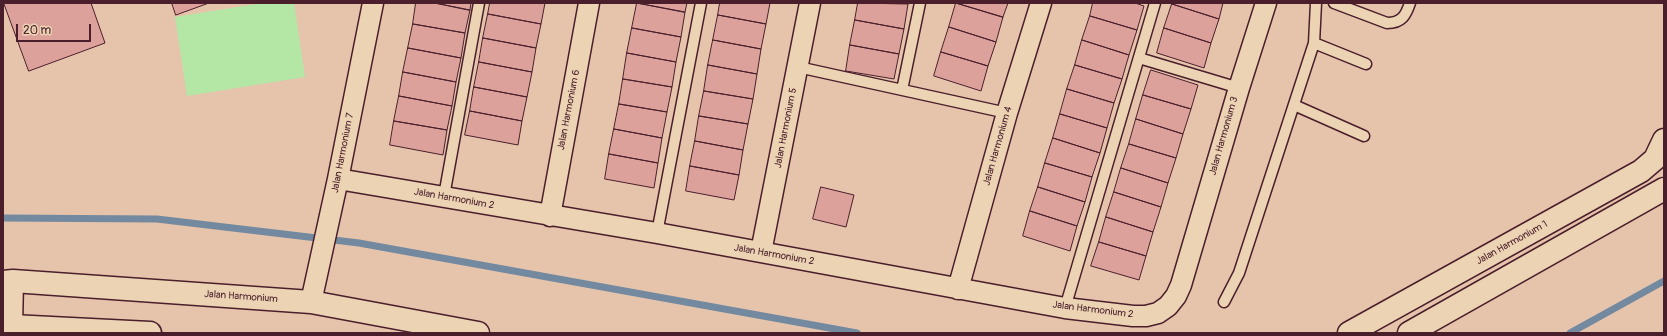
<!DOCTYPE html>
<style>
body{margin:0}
#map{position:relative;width:1667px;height:336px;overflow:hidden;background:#e6c4ac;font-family:Pangolin,sans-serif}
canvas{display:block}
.frame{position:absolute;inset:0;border:4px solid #4a1f2b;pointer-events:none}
.scale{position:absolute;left:16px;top:24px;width:75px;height:18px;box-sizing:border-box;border:2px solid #4a1f2b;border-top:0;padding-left:5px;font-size:12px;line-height:14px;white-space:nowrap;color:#4a1f2b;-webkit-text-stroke:3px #ebd3b3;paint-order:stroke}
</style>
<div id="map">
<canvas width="1667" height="336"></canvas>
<div class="frame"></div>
<div class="scale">20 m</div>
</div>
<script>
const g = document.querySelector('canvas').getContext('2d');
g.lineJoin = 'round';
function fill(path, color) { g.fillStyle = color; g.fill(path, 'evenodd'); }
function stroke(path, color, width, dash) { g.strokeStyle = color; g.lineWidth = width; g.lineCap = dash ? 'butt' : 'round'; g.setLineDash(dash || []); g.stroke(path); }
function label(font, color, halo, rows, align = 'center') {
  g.font = font + ' Pangolin,sans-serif'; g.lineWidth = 3; g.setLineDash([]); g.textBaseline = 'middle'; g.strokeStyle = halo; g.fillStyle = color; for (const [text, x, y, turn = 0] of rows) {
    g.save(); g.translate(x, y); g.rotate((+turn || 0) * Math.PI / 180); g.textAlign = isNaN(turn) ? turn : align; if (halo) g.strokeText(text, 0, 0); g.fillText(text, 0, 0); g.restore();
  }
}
const green = new Path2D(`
 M262,3H294L305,77L187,96L175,17Z`);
const stream = new Path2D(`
 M3,218L157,219L359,243L857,333
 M1570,333L1664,281`);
const building = new Path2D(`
 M4,3H91L105,43L29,71Z
 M172,3H209L176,15Z
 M416,3H435L470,10L465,33L413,24Z
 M435,3H471L470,10Z
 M490,3H545L541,24L488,14Z
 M637,3H687L685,12Z
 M637,3L685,12L681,37L632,28Z
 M720,3H770L766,24L718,15Z
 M858,3L908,4L904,29L855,20Z
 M956,3H1008L1003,17Z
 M956,3L1003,17L996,42L949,27Z
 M1093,3H1135L1144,6L1137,30L1090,16Z
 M1172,3H1223L1219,19L1172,4Z
 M1172,4L1219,19L1211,43L1164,28Z
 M488,14L541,24L536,48L483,38Z
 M718,15L766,24L761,49L713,40Z
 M1090,16L1137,30L1129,55L1082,40Z
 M855,20L904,29L899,54L850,45Z
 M413,24L465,33L461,58L408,48Z
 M949,27L996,42L988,66L941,52Z
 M632,28L681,37L676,62L627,53Z
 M1164,28L1211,43L1204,68L1157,53Z
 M483,38L536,48L532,72L479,62Z
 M713,40L761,49L757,74L708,65Z
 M1082,40L1129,55L1122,79L1075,65Z
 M850,45L899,54L894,79L846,71Z
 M408,48L461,58L456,82L403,72Z
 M941,52L988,66L981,91L934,76Z
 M627,53L676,62L672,87L623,79Z
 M479,62L532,72L527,97L474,87Z
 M708,65L757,74L753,99L704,91Z
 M1075,65L1122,79L1114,103L1067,89Z
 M1151,70L1198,85L1191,109L1143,95Z
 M403,72L456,82L452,106L399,96Z
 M623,79L672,87L667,112L619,104Z
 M474,87L527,97L522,121L470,111Z
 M1067,89L1114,103L1107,128L1060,114Z
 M704,91L753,99L748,124L699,116Z
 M1143,95L1191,109L1183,134L1136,119Z
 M399,96L452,106L447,130L394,121Z
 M619,104L667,112L662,138L614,129Z
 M470,111L522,121L518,145L465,135Z
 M1060,114L1107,128L1100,153L1053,138Z
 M699,116L748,124L743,150L695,141Z
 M1136,119L1183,134L1176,158L1129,144Z
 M394,121L447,130L443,155L390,145Z
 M614,129L662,138L658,163L609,154Z
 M1053,138L1100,153L1092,177L1045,163Z
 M695,141L743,150L739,175L690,166Z
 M1129,144L1176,158L1168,183L1121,168Z
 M609,154L658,163L654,188L605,179Z
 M1045,163L1092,177L1085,202L1038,187Z
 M690,166L739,175L734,200L686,191Z
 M1121,168L1168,183L1161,207L1114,192Z
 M821,187L854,195L846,227L813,219Z
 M1038,187L1085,202L1077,226L1030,211Z
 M1114,192L1161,207L1153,232L1106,217Z
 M1030,211L1077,226L1070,251L1023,236Z
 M1106,217L1153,232L1146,256L1099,242Z
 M1099,242L1146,256L1139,280L1091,266Z`);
const service = new Path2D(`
 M1334,3L1387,23C1402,23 1406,15 1410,3
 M1314,43L1366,64
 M1139,58L1239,88
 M798,67L1007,113
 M902,90L920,3
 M1294,105L1364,136
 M444,196L479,3
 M657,233L701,3
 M1224,302L1239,273L1314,43L1316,3
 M1065,308L1155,3`);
const minor = new Path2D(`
 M338,179L657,233L1065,308L1133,316H1146L1158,313L1168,306L1176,296L1181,285L1239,88L1266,3
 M550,216L589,3
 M761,252L810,3
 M13,281L12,326L14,333
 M958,289L1007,113L1041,3
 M311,302L338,179L373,3`);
const secondary = new Path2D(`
 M3,282L13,281L311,302L478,333
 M3,327L12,326L150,333
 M1349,333L1641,171L1655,159L1664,140
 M1409,333L1664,189`);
const streetNames = [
 ["Jalan Harmonium 6",569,110,-79],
 ["Jalan Harmonium 5",786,128,-79],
 ["Jalan Harmonium 3",1224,136,-74],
 ["Jalan Harmonium 4",998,146,-74],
 ["Jalan Harmonium 7",343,153,-79],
 ["Jalan Harmonium 2",454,199,10],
 ["Jalan Harmonium 1",1512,243,-29],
 ["Jalan Harmonium 2",774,255,10],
 ["Jalan Harmonium",241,297,4],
 ["Jalan Harmonium 2",1093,310,7]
];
fill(green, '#b4e6a6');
stroke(stream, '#72899f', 7);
fill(building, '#dba19a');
stroke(building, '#4a1f2b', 1);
stroke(service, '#4a1f2b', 13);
stroke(minor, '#4a1f2b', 23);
stroke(secondary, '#4a1f2b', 25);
stroke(service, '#ebd3b3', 10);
stroke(minor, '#ebd3b3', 20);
stroke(secondary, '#ebd3b3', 22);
label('10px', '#4a1f2b', '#ebd3b3', streetNames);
</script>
